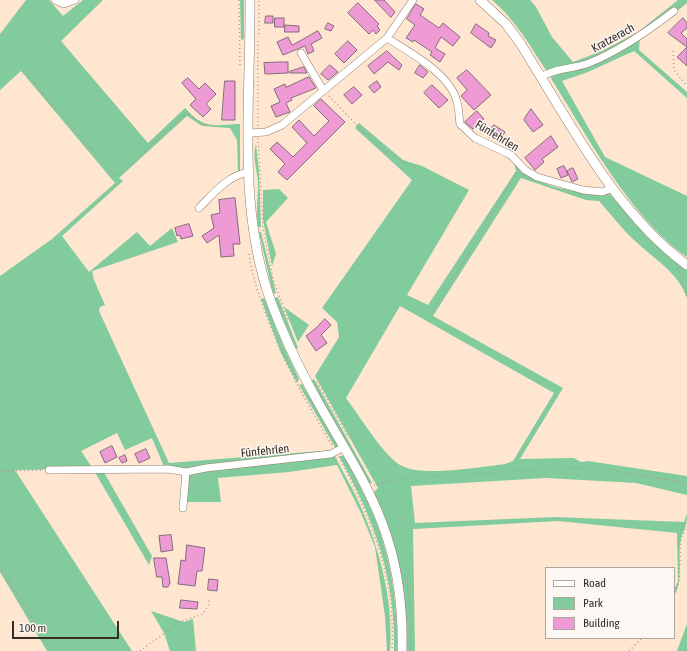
<!DOCTYPE html>
<meta charset="utf-8">
<style>
body{margin:0}
#map{position:relative;width:687px;height:651px;overflow:hidden;background:#fee6d0;font-family:"Asap Condensed",sans-serif}
canvas{display:block}
.legend{position:absolute;left:545px;top:567px;width:130px;height:72px;box-sizing:border-box;background:#fcf7f3;border:1px solid #ada6a1;margin:0;padding:5px 7px;list-style:none;font-size:12px;color:#372d25}
.legend li{display:flex;align-items:center;gap:8px;height:20px}
.legend b{width:20px;border:1px solid #ada6a1}
.scale{position:absolute;left:12px;top:621px;width:107px;height:18px;box-sizing:border-box;border:2px solid #372d25;border-top:0;padding-left:5px;font-size:12px;line-height:14px;white-space:nowrap;color:#372d25;-webkit-text-stroke:3px #fcf7f3;paint-order:stroke}
</style>
<div id="map">
<canvas width="687" height="651"></canvas>
<ul class="legend">
<li><b style="height:5px;background:#fff"></b>Road</li>
<li><b style="height:11px;background:#81cb9d"></b>Park</li>
<li><b style="height:11px;background:#ee9bd5"></b>Building</li>
</ul>
<div class="scale">100 m</div>
</div>
<script>
const g = document.querySelector('canvas').getContext('2d');
g.lineJoin = 'round';
function fill(path, color) { g.fillStyle = color; g.fill(path, 'evenodd'); }
function stroke(path, color, width, dash) { g.strokeStyle = color; g.lineWidth = width; g.lineCap = dash ? 'butt' : 'round'; g.setLineDash(dash || []); g.stroke(path); }
function label(font, color, halo, rows, align = 'center') {
  g.font = font + ' "Asap Condensed",sans-serif'; g.lineWidth = 3; g.setLineDash([]); g.textBaseline = 'middle'; g.strokeStyle = halo; g.fillStyle = color; for (const [text, x, y, turn = 0] of rows) {
    g.save(); g.translate(x, y); g.rotate((+turn || 0) * Math.PI / 180); g.textAlign = isNaN(turn) ? turn : align; if (halo) g.strokeText(text, 0, 0); g.fillText(text, 0, 0); g.restore();
  }
}
const green = new Path2D(`
 M26,0H49L63,16L83,0H103L61,41L148,143L185,108C205,130 212,125 240,124V172H238L237,140L230,128L202,126L187,116L119,178L123,181L62,236L89,272L137,232L150,246L172,228L178,242L92,271L94,280L105,305L100,307L99,311L169,463L333,450C336,461 350,483 356,496C378,543 394,598 390,651H387L385,616L375,547L361,513L337,465L289,472L218,478L221,502H184L186,472L165,469L152,438L125,450L117,433L81,451L93,469H102L152,556L149,565L93,469L15,470L132,651H47L0,572V276L52,239L115,183L21,71L0,90V34Z
 M240,0H244V39L241,40Z
 M492,0H530L536,7L552,37L573,62L602,51L638,32L678,0H687V3L681,8L640,37L639,50L687,92V98L634,51L588,72L562,81L605,157L687,196V257C627,216 580,122 540,61C526,39 512,17 492,0Z
 M359,123L403,160L422,166L469,190L407,295L428,305L516,171L514,163L498,151C512,159 522,170 535,178C553,191 589,193 610,194L647,237L687,269V298C679,273 653,258 634,240C621,228 611,214 599,201L586,200L521,178L433,316L563,388L520,459L574,458L581,462L588,461L687,476V495L636,483L546,478L411,486L415,523L555,517L684,522L687,514C687,528 684,528 681,539C677,558 684,578 674,596V590L678,581L677,533L558,521L413,529L415,651H407C408,591 396,547 374,492L378,488L315,376L339,337L337,322L322,308L412,180L355,128ZM400,306L554,393L513,461L505,464C480,467 423,477 402,466C384,457 359,415 346,398Z
 M256,144L259,172L261,227H258C256,211 258,197 258,182C257,169 252,157 256,144Z
 M279,189L288,198L266,222L276,254L272,266L263,220V190Z
 M259,232H261L276,293L273,294Z
 M278,297L298,348L296,349L274,298Z
 M264,298L283,345L299,379L297,383L281,353L261,299Z
 M284,307L309,325L298,342Z
 M314,379L372,483L369,484L311,381Z
 M302,384L339,447L336,449L299,385Z
 M339,456H344C355,477 367,497 375,519C392,561 397,606 398,651H394C396,577 374,520 339,456Z
 M151,611L184,622L193,619L196,651H170L164,633Z
 M687,624V651H677Z`);
const building = new Path2D(`
 M375,0H384L395,12L391,17Z
 M358,3L379,24L377,26L380,30L376,34L373,30L369,34L348,13Z
 M416,4L424,9L420,15L439,28L443,23L460,37L453,46L441,37L435,48L445,54L440,62L430,55L432,52L414,40L413,42L406,38L415,25L407,19Z
 M266,16H273V23H265Z
 M275,18H284V27H275Z
 M683,18L687,23V28L681,33L687,39V66L677,57L687,47L668,33Z
 M328,23L334,26L331,31L325,29Z
 M476,24L489,33L488,36L496,40L491,48L471,33Z
 M285,25L299,26V32H285Z
 M318,31L322,38L311,44L314,51L308,54L305,46L283,55L277,42L288,37L292,45Z
 M348,41L357,50L344,63L335,54Z
 M387,51L402,65L399,70L388,62L374,74L368,66Z
 M280,62H288V73L265,74L264,63Z
 M330,65L338,72L328,80L321,74Z
 M420,65L428,72L423,78L415,73Z
 M304,67L307,73H289V72Z
 M467,70L491,95L474,110L461,96L467,90L457,78Z
 M309,77L316,88L291,98L292,100L286,103L290,112L276,117L271,106L280,102L274,89L285,84L286,87Z
 M188,78L199,89L205,83L216,94L206,104L211,109L203,117L190,105L196,99L182,83Z
 M225,81H235V120H222Z
 M377,81L381,87L374,93L369,87Z
 M432,85L448,100L439,108L424,93Z
 M354,87L362,95L352,104L344,95Z
 M321,99L345,122L287,180L278,172L285,164L270,149L277,142L293,157L307,143L292,127L299,120L314,136L329,121L314,106Z
 M531,109L543,125L533,132L524,120Z
 M477,111L484,119L473,129L465,122Z
 M494,125L505,132L500,140L489,132Z
 M551,136L558,147L542,159L544,162L535,170L525,158Z
 M509.5 148a3.5 3.5 0 1 1 7 0a3.5 3.5 0 1 1-7 0Z
 M564,166L568,175L561,178L557,169Z
 M573,168L578,179L572,182L567,171Z
 M235,198L240,244H233L234,256L221,257L219,235L207,243L202,236L214,228L211,215L220,213L219,200Z
 M189,224L193,236L181,239L180,235L177,236L175,228Z
 M325,319L331,325L321,335L327,343L316,351L306,336L316,328Z
 M112,446L117,457L105,463L100,452Z
 M146,449L150,458L139,463L135,454Z
 M125,455L127,461L122,463L119,458Z
 M171,535L173,550L161,552L159,536Z
 M187,545L205,548L202,571H197L195,586L178,584L181,560L185,561Z
 M154,558H166L170,583L168,587H163L162,577H157Z
 M209,579L218,580L217,591L208,590Z
 M181,600L198,602L197,609L180,608Z`);
const path = new Path2D(`
 M239,0L240,66
 M679,7L687,1
 M259,34V0
 M673,51L674,70L687,86
 M24,71L113,174L117,175L122,173L183,115L189,114C198,122 205,125 217,126
 M329,96C355,123 381,154 416,168
 M258,126V40
 M258,138L263,228L273,279L289,322
 M607,166L613,162
 M249,254C251,272 257,289 263,306C281,359 304,398 332,445
 M678,268L687,298
 M433,310L489,220L517,171
 M317,382L349,438
 M339,457C372,521 396,577 392,651
 M0,471L43,470
 M374,485L405,478L573,468L603,469L687,483
 M0,565L51,651
 M406,577L410,605L411,651
 M674,596L679,582L681,538L687,526
 M140,651L180,622L203,614L209,604V598
 M629,651L642,638`);
const minor = new Path2D(`
 M55,0L64,4L75,0
 M387,38C409,52 451,74 457,102C459,109 459,117 460,124L475,138L511,155L525,170L537,177L583,190L602,192L613,188
 M301,53L323,90
 M541,77C555,68 574,69 589,63C619,51 648,31 674,11
 M249,133L266,132L282,125L387,38L413,0
 M199,208C213,194 228,175 249,172
 M49,470L168,469L186,472L206,468L331,454L344,447
 M183,508L186,472`);
const major = new Path2D(`
 M250,0C251,98 237,202 269,296C282,333 299,368 318,402C340,442 366,480 382,523C398,564 403,607 402,651
 M480,0L506,24L520,43C567,117 614,212 687,265`);
const streetNames = [
 ["Kratzerach",613,38,-29],
 ["Fünfehrlen",497,136,31],
 ["Fünfehrlen",265,451,-6]
];
fill(green, '#81cb9d');
fill(building, '#ee9bd5');
stroke(building, '#836b7b', 1);
stroke(minor, '#927d69', 8);
stroke(major, '#927d69', 10);
stroke(path, '#ae9b8b', 1.5, [1, 3]);
stroke(minor, '#fff', 7);
stroke(major, '#fff', 9);
label('12px', '#372d25', '#fcf7f3', streetNames);
</script>
